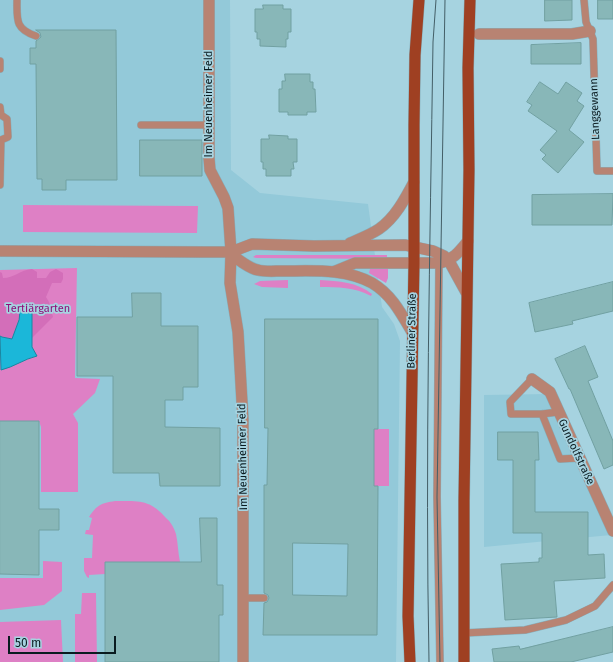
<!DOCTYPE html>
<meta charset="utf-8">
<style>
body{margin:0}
#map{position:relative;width:613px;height:662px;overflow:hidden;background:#a6d3e0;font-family:"Fira Sans",sans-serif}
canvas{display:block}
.scale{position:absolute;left:8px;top:636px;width:108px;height:18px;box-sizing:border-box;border:2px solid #0a1b20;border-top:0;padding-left:5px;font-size:12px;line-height:14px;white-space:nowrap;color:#0a1b20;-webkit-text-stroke:3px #a6d3e0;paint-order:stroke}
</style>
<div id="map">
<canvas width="613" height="662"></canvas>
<div class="scale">50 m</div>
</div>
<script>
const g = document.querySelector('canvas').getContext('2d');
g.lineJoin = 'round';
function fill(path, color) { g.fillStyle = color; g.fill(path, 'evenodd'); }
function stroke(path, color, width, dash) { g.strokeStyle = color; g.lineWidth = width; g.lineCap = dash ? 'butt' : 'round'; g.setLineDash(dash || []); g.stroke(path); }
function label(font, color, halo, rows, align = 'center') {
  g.font = font + ' "Fira Sans",sans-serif'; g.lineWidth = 3.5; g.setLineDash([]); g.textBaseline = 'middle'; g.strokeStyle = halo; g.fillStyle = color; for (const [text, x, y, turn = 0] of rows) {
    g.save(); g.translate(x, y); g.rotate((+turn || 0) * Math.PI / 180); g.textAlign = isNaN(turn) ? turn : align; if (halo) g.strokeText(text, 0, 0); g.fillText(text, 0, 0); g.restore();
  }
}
const built = new Path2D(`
 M0,0H230L231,170L260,193L368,204L382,307L394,324L400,341L396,662H0Z
 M549,394L611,535L484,547V395Z`);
const green = new Path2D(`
 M23,205L198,206L197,233L23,232Z
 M256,255H387V259L256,258L253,257Z
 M77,268L75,378L100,379L95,393L73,414L78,423V492H41V427L39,421H0V270Z
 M370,269H388V278L386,283L369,273Z
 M288,280V288L262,287L254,284L260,281Z
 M320,280C339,281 357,282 372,294L371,296C354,287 338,287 320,287Z
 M374,429H389V486H374Z
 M115,501C138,501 150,499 166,518C171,522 174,528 176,534C178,543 178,553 180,562H105V574L89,575V578L87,577L84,571V558H92L93,535L85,534L86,530H89L92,518L89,517C97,505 101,503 115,501Z
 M43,561L62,562V591L44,605L0,610V578H43Z
 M82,593H96L97,662H75V614H81Z
 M61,620L63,662H0V622Z`);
const forest = new Path2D(`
 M32,269L37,272V278H46L50,272L56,269L63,273V279L61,283H52L46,297L49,302L53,317L32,338V313L21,305L19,320L12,339L2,337L0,336V272L2,273L3,278C14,278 20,270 32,269Z`);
const water = new Path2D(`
 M21,305H29L32,313V347L37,356C24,359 14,367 1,370L0,336L2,337L12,339L19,320Z`);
const building = new Path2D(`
 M545,0H572V20L545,21Z
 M598,0H613V19H598Z
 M263,5H283V9H291V32H288V39H286V47L260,46V39H257V32H255V9H263Z
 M36,30H116L117,180H66V190H42V179H37L36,64H30V48H36V41L41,37L40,33Z
 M581,43V64H531V45Z
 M285,74H310V82H313V89H315L316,112H307V115H288V112H279V89H282V81H285Z
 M540,82L558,94L566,82L582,93L577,101L584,106L569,130L584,142L558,173L542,159L546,155L540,150L557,131L528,111L532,105L527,102Z
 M269,135L288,136V139H297V162H293L294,169H291V176H266V169H263V162H261V139H269Z
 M140,140H202V176H140Z
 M613,194L612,225H532V195Z
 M613,282V311L572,321L573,324L535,332L529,303Z
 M132,293H161V326H198V387H183V400H165V427L220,428V486H160L159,473H113V376H77V317H132Z
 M265,319H378V429H374V486H378L377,635H263L264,603L267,602L269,598L268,595L264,593V485H267L268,428H265ZM293,543L348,544L347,596L293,595Z
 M585,346L598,377L588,381L613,441V465L604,469L570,389H569L555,359Z
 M0,421H39V509H59V530H39V575L0,574Z
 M498,432H538L539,460H535V512H588V555L604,554L605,578L554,581L557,617L505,620L501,564L539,562V558H542V533H513V460H498Z
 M200,518H217V585H223V615H219V662H105V562H201Z
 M613,627V652L571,662H494L492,649L519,646L520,649Z`);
const service = new Path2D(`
 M17,0C17,20 15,29 36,36
 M584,0L586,22L593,39L597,171H613
 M0,61V69
 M0,107L1,115L7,119L8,137L1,140L0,185
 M141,125H209
 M439,260L437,497L440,662
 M532,379L510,402L511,414H542L558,412
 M542,414L560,459L579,458
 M243,598H264
 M464,633L525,630L566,620L595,606L613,585`);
const minor = new Path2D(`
 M209,0V158L210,170L224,197L228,208L231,252L230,283L238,332L243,420V662
 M479,34H572L590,31
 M350,243C359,239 370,235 379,229C395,218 405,199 414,182
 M0,251L203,252H231L252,244L314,246L405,245L433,251L444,256L449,261L466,292
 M231,252C234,258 251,269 258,270C265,272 275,271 282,271C312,271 345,268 372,283C391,294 401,313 412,332
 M333,272L355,263H440C454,259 459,252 468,241
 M532,379L550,392L613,531`);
const primary = new Path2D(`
 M410,662L408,616L414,263V125L415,55L419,0
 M464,662V500L469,170L468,68L470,0`);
const tram = new Path2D(`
 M429,662C425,456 430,249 433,42L436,0
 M440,662L437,497L445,0`);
const streetNames = [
 ["Im Neuenheimer Feld",209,104,-90],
 ["Langgewann",595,109,-92],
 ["Berliner Straße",412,331,-89],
 ["Gundolfstraße",576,452,65],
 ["Im Neuenheimer Feld",243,457,-91]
];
const parkNames = [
 ["Tertiärgarten",38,309]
];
fill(built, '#93c9d9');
fill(green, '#de80c5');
fill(forest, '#d36eb9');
fill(water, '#1bb7d9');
stroke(water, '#1688a2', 1);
fill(building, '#88b7b8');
stroke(building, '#71a0a1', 1);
stroke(service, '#87aeba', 8);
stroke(minor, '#87aeba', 12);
stroke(primary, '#87aeba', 12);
stroke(service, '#b88372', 7);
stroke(minor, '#b88372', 11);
stroke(primary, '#9f4022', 11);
stroke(tram, '#435e66', 1);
label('11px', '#0a1b20', '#a6d3e0', streetNames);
label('11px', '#8e0e77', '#a6d3e0', parkNames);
</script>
